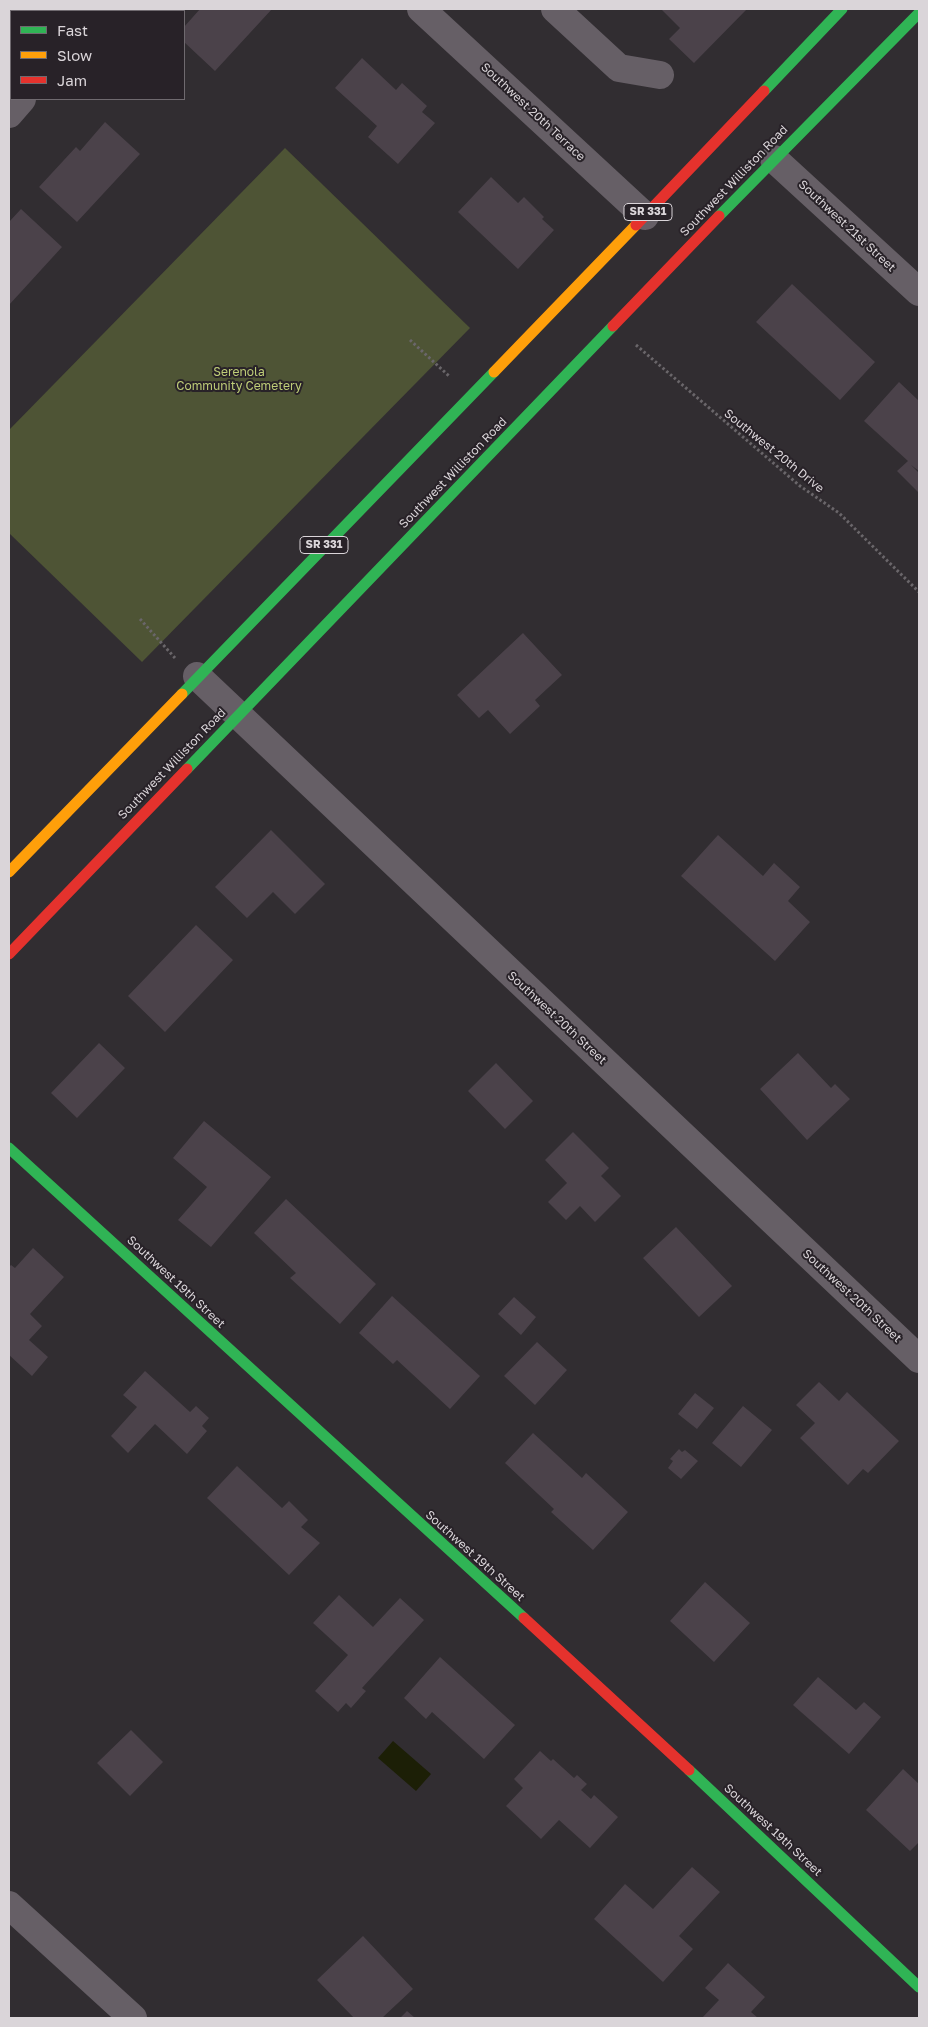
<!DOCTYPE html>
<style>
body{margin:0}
#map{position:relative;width:928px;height:2027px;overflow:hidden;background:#312d31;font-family:"Golos Text",sans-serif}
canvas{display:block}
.frame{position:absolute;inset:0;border:10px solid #dad5d9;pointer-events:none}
.legend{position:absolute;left:10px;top:10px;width:175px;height:90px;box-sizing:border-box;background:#282228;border:1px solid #6f6a6f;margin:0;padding:6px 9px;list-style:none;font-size:15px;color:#dad5d9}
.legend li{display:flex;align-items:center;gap:10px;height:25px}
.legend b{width:25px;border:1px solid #6f6a6f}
</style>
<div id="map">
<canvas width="928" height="2027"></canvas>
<div class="frame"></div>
<ul class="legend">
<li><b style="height:6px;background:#30b455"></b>Fast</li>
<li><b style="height:6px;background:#ff9f0a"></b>Slow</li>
<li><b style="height:6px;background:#e5322d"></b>Jam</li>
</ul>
</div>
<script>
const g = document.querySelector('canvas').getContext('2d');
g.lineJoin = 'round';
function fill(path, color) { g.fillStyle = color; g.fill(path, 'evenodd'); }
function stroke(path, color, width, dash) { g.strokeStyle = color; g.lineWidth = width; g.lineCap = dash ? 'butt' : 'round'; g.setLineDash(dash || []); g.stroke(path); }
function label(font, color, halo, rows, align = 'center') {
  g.font = font + ' "Golos Text",sans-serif'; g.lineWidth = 4; g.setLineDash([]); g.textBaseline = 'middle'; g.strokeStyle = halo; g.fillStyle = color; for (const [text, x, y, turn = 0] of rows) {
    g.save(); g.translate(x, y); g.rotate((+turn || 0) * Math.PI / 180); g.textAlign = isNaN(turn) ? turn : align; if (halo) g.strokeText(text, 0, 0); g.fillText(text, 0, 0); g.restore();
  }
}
const green = new Path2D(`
 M285,148L470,328L142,662L9,533V430Z`);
const water = new Path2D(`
 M393,1741L431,1774L416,1791L378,1758Z`);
const building = new Path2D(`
 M200,9H272L215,71L184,42V27Z
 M661,9H747L694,63L669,39L680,28Z
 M362,58L396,90L402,83L427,106L422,112L435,123L398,164L368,137L377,126L335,88Z
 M105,122L140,154L77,222L39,187L76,147L80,151Z
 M491,177L518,203L524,197L544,217L542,219L554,230L518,269L458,212Z
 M21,209L62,247L9,305V222Z
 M792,284L875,362L840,400L756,322Z
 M899,382L919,401V471L911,465L919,473V493L897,471L908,461L864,421Z
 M523,633L562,675L535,700L540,706L510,734L488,710L479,718L457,695Z
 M271,830L325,884L295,914L273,892L247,918L215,887Z
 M718,835L763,876L774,863L800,887L788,901L810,922L775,961L681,876Z
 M196,925L233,960L165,1032L128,996Z
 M99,1043L125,1068L77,1118L51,1093Z
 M798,1053L831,1088L835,1084L850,1099L807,1140L760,1089Z
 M496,1063L533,1101L505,1129L468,1091Z
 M204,1121L271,1177L211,1247L178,1220L207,1187L173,1158Z
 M573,1132L609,1168L601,1176L621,1196L595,1222L580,1206L566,1220L548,1202L567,1183L545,1160Z
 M286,1199L376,1284L340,1324L290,1278L296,1273L254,1233Z
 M676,1227L732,1286L699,1317L643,1258Z
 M33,1248L64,1277L30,1314L42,1326L29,1340L48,1357L32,1376L9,1355V1267L11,1265L15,1268Z
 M392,1296L480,1376L450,1409L397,1360L393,1364L359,1333Z
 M514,1297L536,1317L521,1335L498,1314Z
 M537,1342L567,1370L535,1405L504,1376Z
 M145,1371L190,1412L196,1406L209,1418L202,1426L207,1431L187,1454L155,1424L128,1453L111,1436L137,1407L123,1395Z
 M819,1382L839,1401L847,1392L899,1441L868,1473L863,1469L848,1485L800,1438L815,1423L796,1405Z
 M695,1393L714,1408L697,1429L678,1414Z
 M743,1406L772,1430L741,1467L712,1443Z
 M533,1433L582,1478L586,1473L628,1512L593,1550L551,1512L554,1509L505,1463Z
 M679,1449L682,1452L685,1450L698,1461L681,1479L668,1468L673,1461L670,1459Z
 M237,1466L282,1508L289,1501L308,1520L301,1527L320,1543L289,1575L207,1498Z
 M705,1582L750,1623L714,1662L670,1621Z
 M339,1595L373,1627L400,1598L424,1620L362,1688L366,1691L351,1708L346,1703L338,1712L315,1691L348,1655L313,1623Z
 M440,1657L515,1725L484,1759L432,1712L426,1719L404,1698Z
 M818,1677L856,1710L864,1702L881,1717L849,1754L793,1705Z
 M131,1730L163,1762L130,1796L97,1763Z
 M540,1751L551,1761L553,1759L574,1778L577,1775L587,1784L581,1790L591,1799L594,1795L618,1817L590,1848L559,1820L541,1839L506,1806L523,1788L514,1779Z
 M903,1769L919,1784V1842L910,1851L866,1810Z
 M692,1867L720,1892L679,1936L693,1949L663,1982L594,1919L625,1884L653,1909Z
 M363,1936L413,1989L382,2018H354L317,1980Z
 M728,1963L765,1997L751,2012L758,2018H702L719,2000L705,1988Z
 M407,2011L415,2018H400Z`);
const path = new Path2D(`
 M410,340L449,376
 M636,345L800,486L839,513L919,592
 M140,619L175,658`);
const street = new Path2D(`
 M421,9L645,216
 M555,9L619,68L660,75
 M100,11L102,9
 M9,114L22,99
 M774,159L919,292
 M197,676L919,1359
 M9,1905L133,2018`);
const fast = new Path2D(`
 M764,91L842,9
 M719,216L919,13
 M182,694L494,372
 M187,769L613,326
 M9,1148L524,1618
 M689,1770L919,1987`);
const slow = new Path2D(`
 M494,372L636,225
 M9,872L182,694`);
const jam = new Path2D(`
 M636,225L764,91
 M613,326L719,216
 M9,954L187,769
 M524,1618L689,1770`);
const shields = [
 [648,212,48],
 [324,545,48]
];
const shieldNames = [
 ["SR 331",648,212],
 ["SR 331",324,545]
];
const streetNames = [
 ["Southwest 20th Terrace",533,112,43],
 ["Southwest Williston Road",734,181,-46],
 ["Southwest 21st Street",847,226,43],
 ["Southwest 20th Drive",774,451,39],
 ["Southwest Williston Road",453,473,-46],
 ["Southwest Williston Road",172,764,-46],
 ["Southwest 20th Street",557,1018,43],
 ["Southwest 19th Street",176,1282,43],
 ["Southwest 20th Street",852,1296,43],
 ["Southwest 19th Street",475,1556,42],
 ["Southwest 19th Street",773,1830,43]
];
const parkNames = [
 ["Serenola",239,372],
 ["Community Cemetery",239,386]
];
fill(green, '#4e5435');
fill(water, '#1c1f06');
fill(building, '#4b424a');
stroke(path, '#6a666a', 3, [2.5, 2.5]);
stroke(street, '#665f66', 28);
stroke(fast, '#30b455', 11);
stroke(slow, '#ff9f0a', 11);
stroke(jam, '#e5322d', 11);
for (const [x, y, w] of shields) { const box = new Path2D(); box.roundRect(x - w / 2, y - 8.5, w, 17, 4); g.fillStyle = '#282228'; g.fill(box); stroke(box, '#dad5d9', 1); }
label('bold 11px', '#dad5d9', null, shieldNames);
label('12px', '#dad5d9', '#282228', streetNames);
label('12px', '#bfce78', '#282228', parkNames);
</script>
